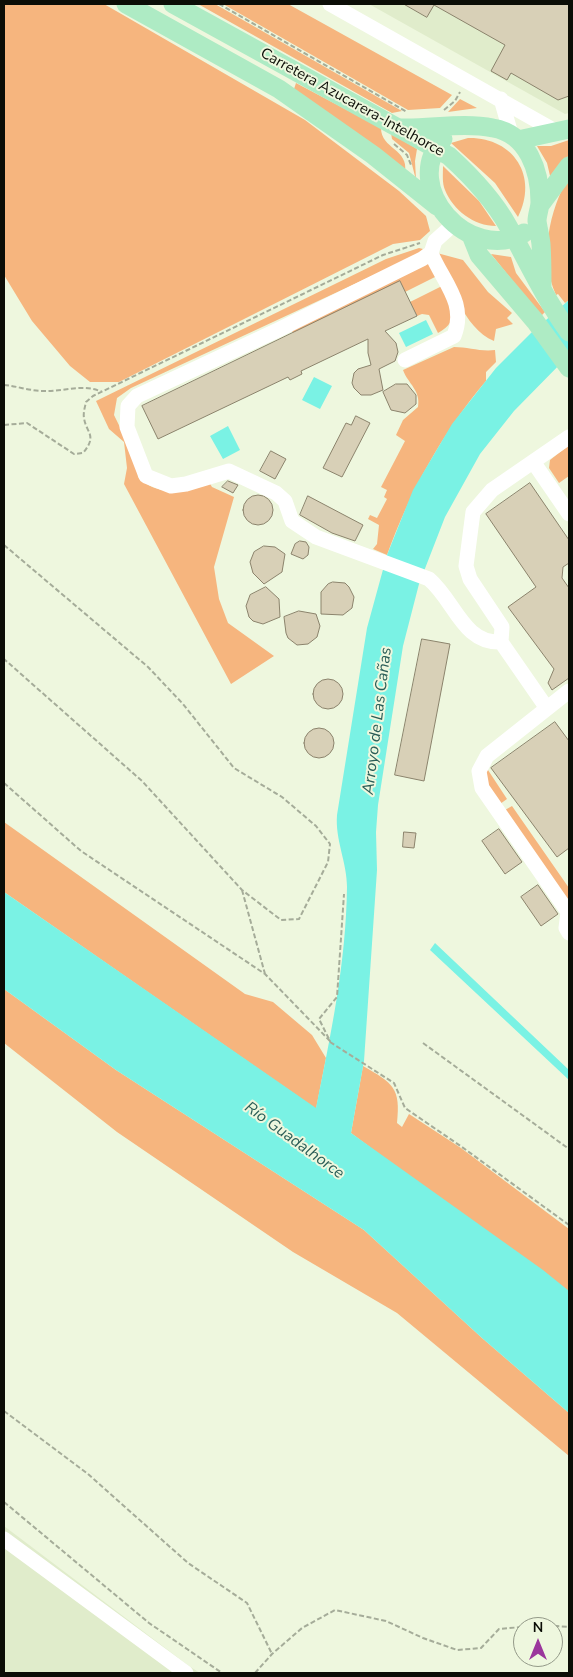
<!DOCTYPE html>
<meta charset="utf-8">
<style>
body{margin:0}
#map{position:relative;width:573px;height:1677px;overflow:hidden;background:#eef7de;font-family:"Nunito Sans",sans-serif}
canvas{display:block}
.frame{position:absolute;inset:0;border:5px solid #0b0d06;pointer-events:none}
.north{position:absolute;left:513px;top:1617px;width:50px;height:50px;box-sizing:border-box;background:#eef7de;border:1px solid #939988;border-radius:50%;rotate:0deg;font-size:14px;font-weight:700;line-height:20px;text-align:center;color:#0b0d06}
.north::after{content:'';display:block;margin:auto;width:18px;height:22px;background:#9b369c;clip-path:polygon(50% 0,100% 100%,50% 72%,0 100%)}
</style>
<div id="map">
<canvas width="573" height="1677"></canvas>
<div class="frame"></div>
<div class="north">N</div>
</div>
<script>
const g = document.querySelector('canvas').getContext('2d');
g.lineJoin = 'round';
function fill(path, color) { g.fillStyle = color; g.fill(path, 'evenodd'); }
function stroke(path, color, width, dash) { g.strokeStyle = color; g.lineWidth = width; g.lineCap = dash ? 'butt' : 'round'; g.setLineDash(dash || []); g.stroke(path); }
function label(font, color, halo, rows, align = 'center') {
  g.font = font + ' "Nunito Sans",sans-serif'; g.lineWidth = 4; g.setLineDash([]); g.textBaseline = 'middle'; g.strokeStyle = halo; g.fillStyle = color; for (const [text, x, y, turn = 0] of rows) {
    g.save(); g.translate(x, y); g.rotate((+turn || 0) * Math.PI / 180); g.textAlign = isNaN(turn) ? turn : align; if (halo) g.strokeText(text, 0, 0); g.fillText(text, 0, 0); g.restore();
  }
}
const built = new Path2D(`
 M369,4H569V113L565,114Z
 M4,1526L189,1666L200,1673H4Z`);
const green = new Path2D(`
 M4,4H104L305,120L399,191L426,216L430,231L420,240L393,244L119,382H90L70,366L32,321L4,275Z
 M198,4H215L402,111L392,113Z
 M223,4H288L452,95L440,108L408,110Z
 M296,83L381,128C381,149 409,149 405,172L294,89Z
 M460,99L477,108L448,112Z
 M391,133L417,149L415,161L416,180L409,153L392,139Z
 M468,138C513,137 539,176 518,217L495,183L451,143Z
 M569,140V155L551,180L547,163L537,146H551Z
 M443,166L479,201L496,226C474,226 453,210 445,190C442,183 443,174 443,166Z
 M569,176V300L565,303L558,294L556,295C539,257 549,211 569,176Z
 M419,248L423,249L417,255L131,388L117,398L114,415L137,462L138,477C161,499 181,489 209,482L212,487L234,497L214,567L219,599L228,623L274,656L231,684L124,484L127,468L124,442L109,429L96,401L386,259Z
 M437,253L463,260L488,292L512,313L507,318L513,324L496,329L494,341C463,328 450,282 437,253Z
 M491,254L511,257L516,273L545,312L541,316Z
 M427,262L437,276L405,292L293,333L291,328Z
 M442,286C451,305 462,320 438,333L429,315L422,314L417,316L410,302Z
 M454,347C468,347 481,352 495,350L496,362L486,372V381C442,433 410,492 387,555L373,549L377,544L379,525L368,519L370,515L377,518L387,499L384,497L387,490L381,487L405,441L396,435L403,420L418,407C421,390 408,384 403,370Z
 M569,445V476L559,483L549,468L550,460Z
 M486,767L507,799L500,804L505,810L512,806L569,888V905L488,791Z
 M4,822L245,994L273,1002L312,1035L326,1058L316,1109L4,892Z
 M4,989L116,1070L364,1230L482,1338L569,1413V1456L397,1313L293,1252L117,1132L4,1043Z
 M363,1066C393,1083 401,1088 397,1123L402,1127L409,1114L461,1148L569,1229V1296L351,1133Z`);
const water = new Path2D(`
 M569,300V355L514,411L480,454L445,517L419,584L403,646L378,805L376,832L377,870L364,1061L351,1133L543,1270L569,1291V1413L482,1338L364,1230L116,1070L4,989V892L316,1108C331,1034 346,963 347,887C347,862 335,840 337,815L367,628L387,555L413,490L452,424L496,368L531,333Z
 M426,320L433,334L406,347L399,333Z
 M314,377L332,386L320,409L302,400Z
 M228,426L240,450L223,459L210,436Z
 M435,943L569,1070V1080L430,950Z`);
const building = new Path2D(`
 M404,4H569V96L558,100L511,73L507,80L491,71L505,45L434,5L427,17Z
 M400,281L417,316L385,331L396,343L398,352L395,361L379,369L383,390L371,395H361L354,388L352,383L354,373L358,369L371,365L368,353V339L301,371L302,374L290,380L288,377L158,439L142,406Z
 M396,384H407L416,395V404L405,413L391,410L383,392Z
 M356,416L370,423L342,477L323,468L346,423L351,425Z
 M271,451L286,459L275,479L260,471Z
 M228,481L238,485L233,493L222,487Z
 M530,483L569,540V563L563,567L562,578L569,588V678L552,690L548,683L554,669L508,607L536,587L486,514Z
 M243 510a15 15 0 1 1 30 0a15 15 0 1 1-30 0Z
 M308,496L363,525L355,541L332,533L300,515Z
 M300,541L306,542L309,547L308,555L303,559L291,554L295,544Z
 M264,546L275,547L285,554L282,572L264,584L253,573L250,562L254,552Z
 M333,582L345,583L349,587L354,597L352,608L343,615L321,614V592L328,584Z
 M266,587L279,599L280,617L263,624L253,621L249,617L246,606L250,595Z
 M299,611L316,614L320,626L317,637L308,644L297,645L288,638L286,633L284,617Z
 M422,639L450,644L424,781L395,775Z
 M313 694a15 15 0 1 1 30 0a15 15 0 1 1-30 0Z
 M555,722L569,741V848L557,857L491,768Z
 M304 743a15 15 0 1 1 30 0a15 15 0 1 1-30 0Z
 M499,829L522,862L505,874L482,841Z
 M404,832L416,833L414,848L403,847Z
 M538,885L558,914L541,926L521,897Z`);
const path = new Path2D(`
 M219,4L407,112
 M444,110L455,101L460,92
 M394,144L407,155L411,165
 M4,385C17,386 30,391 43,391C63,392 83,383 102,392
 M4,425L27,423L74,454L83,453C98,435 86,433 84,418C83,413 85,407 86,402L93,396L383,255L420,243
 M4,545L148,667L183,704L234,768L282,797L316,826L330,844L328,862L299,919L281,920L242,890L142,781L4,659
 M4,783L81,851L265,974L330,1041L319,1019L337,997L344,894
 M242,890L265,974
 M330,1042L394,1083L405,1108L462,1147L569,1225
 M423,1043L569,1149
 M4,1411L88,1474L188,1563L247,1603L272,1654
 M4,1502L149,1623L222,1673
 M255,1673L272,1654L302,1628L335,1610L386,1621L423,1638L457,1650L481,1648L499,1629L544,1625L569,1627`);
const minor = new Path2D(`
 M330,4L557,132
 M501,99L511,134
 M455,223L435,241L431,253L422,259L278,330L137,396L128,406L127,427L146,476L171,486L186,484L229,471L276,493L285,501L292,521L316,537L429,579C455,601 463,644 501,642L546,707
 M405,360L454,336C467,303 443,282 431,253
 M534,463L569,514
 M501,642L502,627L470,579L466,566L473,512L492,490L569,437
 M569,691L487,756L479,771L482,788L568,912L566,928L569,933
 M4,1539L186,1673`);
const major = new Path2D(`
 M126,4L279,89L373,155L437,206
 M173,4L449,156C471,176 493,199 508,226C528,262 545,299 569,332
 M401,128C431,129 463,122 493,128C528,134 540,171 540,202C540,208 537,215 537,221C538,228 540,236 541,244C542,258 542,272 542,286
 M443,139C399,187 470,265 524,233
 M518,140L569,129
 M540,205L569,166
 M471,235L479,255L535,321L569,368`);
const streetNames = [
 ["Carretera Azucarera-Intelhorce",352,103,29]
];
const waterNames = [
 ["Arroyo de Las Cañas",378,721,-83],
 ["Río Guadalhorce",294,1141,36]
];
fill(built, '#e0eccb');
fill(green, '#f6b57e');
fill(water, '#7af2e4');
fill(building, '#d8d0b7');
stroke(building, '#8b836c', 1);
stroke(path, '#a5ac99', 2, [5, 2.5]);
stroke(minor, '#fff', 15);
stroke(major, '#aeebc4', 19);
label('15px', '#0b0d06', '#eef7de', streetNames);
label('italic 16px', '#2a5d57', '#eef7de', waterNames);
</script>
